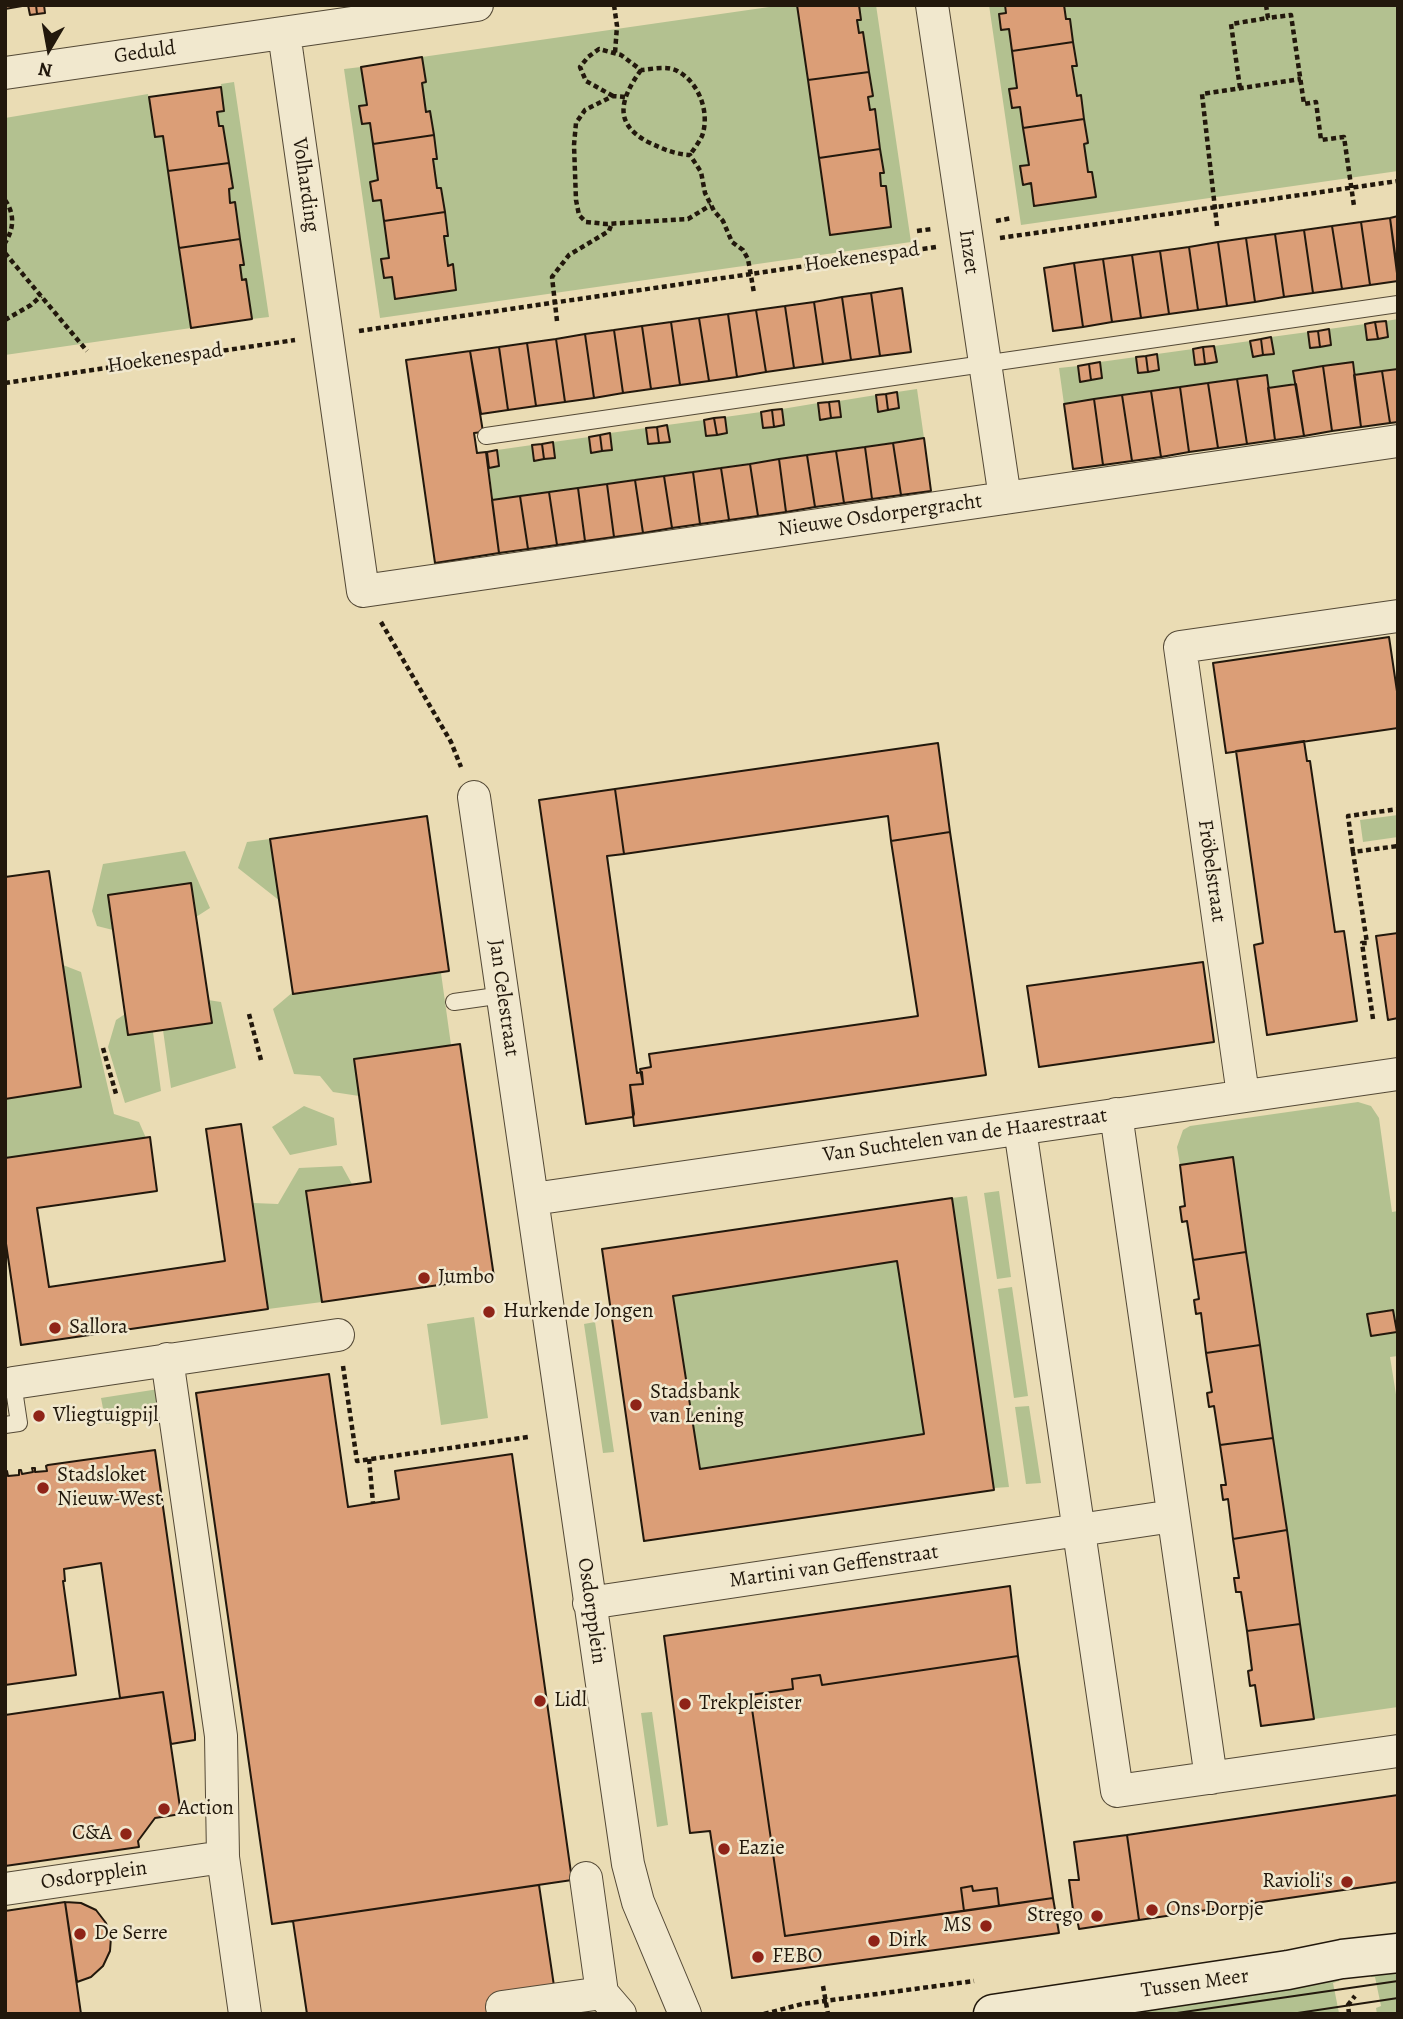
<!DOCTYPE html>
<meta charset="utf-8">
<style>
body{margin:0}
#map{position:relative;width:1403px;height:2019px;overflow:hidden;background:#eadcb4;font-family:Alegreya,serif}
canvas{display:block}
.frame{position:absolute;inset:0;border:7px solid #22180c;pointer-events:none}
.north{position:absolute;left:14px;top:14px;width:70px;height:70px;-webkit-text-stroke:5px #f1e8ce;paint-order:stroke;rotate:190deg;font-size:19px;font-weight:700;line-height:28px;text-align:center;color:#22180c}
.north::after{content:'';display:block;margin:auto;width:24px;height:32px;background:#22180c;clip-path:polygon(50% 0,100% 100%,50% 72%,0 100%)}
</style>
<div id="map">
<canvas width="1403" height="2019"></canvas>
<div class="frame"></div>
<div class="north">N</div>
</div>
<script>
const g = document.querySelector('canvas').getContext('2d');
g.lineJoin = 'round';
function fill(path, color) { g.fillStyle = color; g.fill(path, 'evenodd'); }
function stroke(path, color, width, dash) { g.strokeStyle = color; g.lineWidth = width; g.lineCap = dash ? 'butt' : 'round'; g.setLineDash(dash || []); g.stroke(path); }
function label(font, color, halo, rows, align = 'center') {
  g.font = font + ' Alegreya,serif'; g.lineWidth = 5; g.setLineDash([]); g.textBaseline = 'middle'; g.strokeStyle = halo; g.fillStyle = color; for (const [text, x, y, turn = 0] of rows) {
    g.save(); g.translate(x, y); g.rotate((+turn || 0) * Math.PI / 180); g.textAlign = isNaN(turn) ? turn : align; if (halo) g.strokeText(text, 0, 0); g.fillText(text, 0, 0); g.restore();
  }
}
const green = new Path2D(`
 M783,5H797L830,235L891,227L886,186H881L880,173L884,172L875,110H870L868,97L873,96L863,33H859L857,20L861,19L859,5H876L911,242L380,318L344,69L361,67L367,105L359,106L362,124L370,123L378,180L370,183L373,200H381L389,258L381,259L384,277H392L395,298L452,265L448,266L444,236L448,235L441,188H437L433,159L437,158L430,112H426L422,83L426,82L422,57Z
 M989,5H1005L1006,13L999,15L1001,29H1009L1017,88L1009,90L1020,107L1029,165L1020,166L1023,185L1031,183L1096,196L1092,172H1088L1084,144L1088,143L1081,95L1077,96L1072,66L1076,65L1070,19H1066L1064,5H1398V171L1021,225Z
 M234,82L269,317L252,319L246,279L242,280L240,265L244,264L235,203H230L229,189L233,188L223,126H219L217,112L224,111L221,84Z
 M148,94L155,137L163,136L191,328L5,355V118Z
 M1398,319V369L1355,376L1353,362L1293,371L1295,384L1269,388L1266,375L1064,404L1059,368L1078,366L1081,382L1102,378L1100,362L1136,357L1138,373L1159,370L1157,354L1193,349L1195,365L1216,362L1214,346L1250,341L1253,357L1274,353L1271,337L1308,332L1310,348L1331,345L1329,329L1365,324L1367,340L1388,337L1386,321Z
 M917,389L924,438L493,500L489,468L499,466L497,450L532,445L534,461L554,458L553,442L589,437L591,452L612,449L610,433L646,428L649,444L669,442L667,425L704,420L706,436L727,433L725,417L761,412L763,428L784,425L782,409L818,403L821,420L841,417L839,401L876,395L878,411L897,392Z
 M1398,815V837L1363,842L1360,820Z
 M270,839L280,901L238,868L247,842Z
 M185,851L210,908L196,917L191,883L108,895L113,930L97,926L92,911L103,864Z
 M63,965L81,972L114,1114L139,1122L146,1138L5,1158V1099L81,1087Z
 M441,973L451,1045L354,1059L359,1096L333,1092L320,1076L294,1074L273,1009L293,992V994Z
 M208,1000L221,1002L236,1068L171,1088L163,1030L211,1023Z
 M125,1014L128,1035L153,1032L161,1091L125,1103L108,1047L116,1020Z
 M1358,1102L1371,1106L1379,1118L1392,1212L1398,1211V1356L1390,1357L1398,1407V1707L1314,1719L1233,1158L1180,1165L1177,1147L1183,1130L1190,1126Z
 M304,1106L334,1118L337,1145L290,1155L272,1127Z
 M342,1166L352,1184L306,1191L322,1302L268,1309L253,1203L278,1204L299,1168Z
 M999,1191L1011,1277L997,1279L984,1193Z
 M967,1196L1009,1487L994,1488L952,1198Z
 M897,1261L924,1434L700,1469L673,1296Z
 M1012,1287L1028,1396L1014,1398L998,1289Z
 M474,1317L488,1418L441,1425L427,1324Z
 M595,1322L614,1452L603,1453L584,1324Z
 M165,1388L169,1415L106,1424L101,1398Z
 M1029,1406L1041,1483L1026,1484L1015,1407Z
 M652,1712L668,1825L657,1827L641,1713Z
 M1398,1963V2014H1377L1376,2008L1381,2006L1375,1977H1371L1369,1965Z
 M1338,1969L1339,1981L1333,1983L1339,2013L1343,2014H1068Z`);
const building = new Path2D(`
 M5,5H36L37,14L30,15L28,5L5,9Z
 M36,5H44L45,13L37,14Z
 M797,5H859L861,20H857L859,33L863,32L869,72L808,80Z
 M1005,5H1064L1066,19H1070L1073,42L1012,51L1009,29L1001,30L999,14L1006,13Z
 M1073,42L1077,66H1072L1077,96L1081,95L1084,119L1023,128L1020,107L1012,108L1009,89L1017,88L1012,51Z
 M422,57L426,82L422,83L426,112L430,111L434,135L373,144L370,123L362,124L359,106L367,105L361,67Z
 M869,72L873,96L868,97L870,110L875,109L880,149L819,158L808,80Z
 M221,87L224,111L217,112L219,126H223L229,163L168,171L163,136L155,137L149,97Z
 M1084,119L1088,143L1084,144L1088,172H1092L1096,197L1034,206L1031,183L1023,185L1020,166L1029,165L1023,128Z
 M434,135L437,159H433L437,188H441L445,212L384,221L381,200L373,201L370,182L378,180L373,144Z
 M880,149L884,173H880L881,186H886L891,227L830,235L819,158Z
 M229,163L233,188L229,189L230,203L235,202L240,239L179,248L168,171Z
 M445,212L448,236H444L448,266L453,264L456,290L395,299L392,277L384,278L381,259L389,258L384,221Z
 M1398,216V275L1390,218Z
 M1390,218L1398,281L1370,285L1361,222Z
 M1361,222L1370,285L1342,289L1332,226Z
 M1332,226L1342,289L1313,293L1304,230Z
 M1304,230L1313,293L1284,297L1275,234Z
 M1275,234L1284,297L1255,302L1246,238Z
 M1246,238L1255,302L1227,306L1218,242Z
 M240,239L244,265H240L242,280L246,279L252,319L191,328L179,248Z
 M1218,242L1227,306L1198,310L1189,247Z
 M1189,247L1198,310L1169,314L1160,251Z
 M1160,251L1169,314L1141,318L1132,255Z
 M1132,255L1141,318L1112,322L1103,259Z
 M1103,259L1112,322L1083,327L1074,263Z
 M1074,263L1083,327L1053,331L1044,268Z
 M902,288L911,352L880,356L871,293Z
 M871,293L880,356L851,360L842,297Z
 M842,297L851,360L823,364L814,302Z
 M814,302L823,364L794,368L785,306Z
 M785,306L794,368L766,372L756,310Z
 M756,310L766,372L737,377L728,314Z
 M728,314L737,377L709,381L699,318Z
 M699,318L709,381L680,385L671,322Z
 M1386,321L1388,337L1378,339L1375,322Z
 M671,322L680,385L651,389L642,326Z
 M1375,322L1378,339L1367,340L1365,324Z
 M642,326L651,389L623,393L614,330Z
 M1329,329L1331,345L1320,347L1318,331Z
 M614,330L623,393L594,398L585,334Z
 M1318,331L1320,347L1310,348L1308,332Z
 M585,334L594,398L565,402L556,339Z
 M1271,337L1274,354L1263,355L1261,339Z
 M556,339L565,402L536,406L527,343Z
 M1261,339L1263,355L1253,357L1250,341Z
 M527,343L536,406L508,410L499,347Z
 M1214,346L1217,362L1205,364L1203,347Z
 M499,347L508,410L481,414L470,351Z
 M1203,347L1205,364L1195,365L1193,349Z
 M470,351L483,432L474,433L477,453L486,452L499,553L435,563L406,360Z
 M1157,354L1159,370L1148,372L1146,356Z
 M1146,356L1148,372L1138,373L1136,357Z
 M1100,362L1102,378L1091,380L1089,364Z
 M1353,362L1361,427L1332,431L1323,366Z
 M1089,364L1091,380L1080,382L1078,366Z
 M1323,366L1332,431L1304,436L1293,371Z
 M1398,369V422L1390,423L1382,371Z
 M1382,371L1390,423L1361,427L1354,375Z
 M1267,375L1275,440L1247,444L1237,379Z
 M1237,379L1247,444L1218,448L1208,383Z
 M1208,383L1218,448L1189,452L1180,387Z
 M1296,384L1304,436L1275,440L1268,388Z
 M1180,387L1189,452L1161,457L1151,391Z
 M1151,391L1161,457L1132,461L1122,395Z
 M897,392L899,408L888,410L886,394Z
 M886,394L888,410L878,412L876,395Z
 M1122,395L1132,461L1103,465L1094,399Z
 M1094,399L1103,465L1073,469L1064,404Z
 M839,401L841,417L831,418L829,402Z
 M829,402L831,418L820,420L818,403Z
 M782,409L784,425L774,427L772,410Z
 M772,410L774,427L763,428L761,412Z
 M725,417L727,433L717,435L714,418Z
 M714,418L717,435L706,436L704,420Z
 M667,425L670,442L659,443L657,427Z
 M657,427L659,443L648,444L646,428Z
 M610,433L612,450L602,451L600,435Z
 M600,435L602,451L591,453L589,437Z
 M924,438L931,491L901,495L893,443Z
 M553,442L555,458L544,459L542,444Z
 M893,443L901,495L872,499L865,447Z
 M542,444L544,459L534,461L532,445Z
 M865,447L872,499L844,503L836,451Z
 M497,450L499,466L489,468L487,452Z
 M836,451L844,503L815,507L807,455Z
 M807,455L815,507L786,512L779,459Z
 M779,459L786,512L758,516L750,464Z
 M750,464L758,516L729,520L721,468Z
 M721,468L729,520L700,524L693,472Z
 M693,472L700,524L672,528L664,476Z
 M664,476L672,528L643,533L635,480Z
 M635,480L643,533L614,537L607,484Z
 M607,484L614,537L585,541L578,488Z
 M578,488L585,541L557,545L549,492Z
 M549,492L557,545L528,549L520,496Z
 M520,496L528,549L499,553L492,500Z
 M1389,637L1398,698V728L1226,753L1213,663Z
 M1304,741L1307,761H1310L1335,932L1344,931L1357,1021L1267,1035L1254,945L1263,943L1236,751Z
 M938,743L950,832L891,841L888,816L624,854L615,789Z
 M615,789L624,854L607,856L637,1073L642,1072L643,1084L630,1085L634,1114L633,1117L586,1124L539,800Z
 M427,816L449,971L293,994L270,839Z
 M950,832L986,1075L634,1126L630,1085L643,1084L640,1069L651,1067L649,1054L918,1016L891,841Z
 M49,871L81,1087L5,1099V877Z
 M191,883L212,1023L128,1035L108,895Z
 M1398,933V1018L1388,1020L1376,936Z
 M1203,962L1214,1042L1039,1067L1027,986Z
 M460,1044L494,1277L322,1302L306,1191L371,1182L354,1059Z
 M241,1124L268,1309L21,1345L5,1237V1158L150,1137L157,1191L37,1208L49,1287L225,1261L206,1129Z
 M1233,1157L1246,1252L1193,1260L1187,1221L1182,1222L1180,1207L1185,1206L1180,1165Z
 M952,1198L994,1490L644,1541L602,1249ZM897,1261L924,1434L700,1469L673,1296Z
 M1246,1252L1260,1345L1206,1353L1201,1313L1196,1314L1194,1300L1199,1299L1193,1260Z
 M1393,1310L1397,1332L1371,1336L1367,1314Z
 M1260,1345L1273,1438L1220,1445L1214,1406L1209,1407L1207,1393L1212,1392L1206,1353Z
 M329,1374L348,1507L399,1499L395,1471L512,1454L572,1880L272,1924L196,1393Z
 M1273,1438L1287,1530L1233,1539L1228,1499L1223,1500L1221,1485H1226L1220,1445Z
 M155,1450L195,1734V1740L171,1744L163,1692L120,1698L101,1563L64,1569L65,1581H63L76,1675L5,1685V1472L7,1471L8,1476L19,1475V1470H21L22,1474L33,1472L32,1468H35V1472L47,1471L46,1466L48,1465Z
 M1287,1530L1300,1624L1247,1631L1241,1592H1236L1234,1578H1239L1233,1539Z
 M1010,1586L1018,1656L822,1685L820,1675L792,1679L793,1689L750,1695L785,1936L1053,1898L1059,1933L732,1978L710,1831L690,1833L664,1636Z
 M1300,1624L1314,1719L1261,1726L1255,1685L1250,1686L1248,1671L1252,1670L1247,1631Z
 M1018,1656L1053,1898L999,1906L997,1888L973,1891L972,1886L961,1888L964,1911L785,1936L750,1695L793,1689L792,1679L820,1675L822,1685Z
 M163,1692L181,1814L155,1818L138,1841L139,1847L5,1866V1715Z
 M1398,1795V1882L1139,1920L1127,1835Z
 M1127,1835L1139,1920L1079,1929L1077,1919L1074,1917L1069,1880H1079L1074,1842Z
 M539,1885L554,1986L503,2014H307L293,1921Z
 M972,1886L973,1891L997,1888L999,1906L964,1911L961,1888Z
 M65,1902L81,2014H5V1911Z
 M65,1902L81,1903L96,1910L106,1923L111,1937L110,1951L103,1966L91,1977L77,1982Z`);
const path = new Path2D(`
 M614,5L617,26L615,53
 M1266,5L1268,18L1291,15L1304,104L1316,102L1321,140L1344,137L1354,206
 M641,70C621,98 612,123 648,142C663,149 674,154 690,155L701,172L705,193L714,211L723,221L732,242L743,250L748,259L754,293
 M1240,88L1231,24L1268,18
 M613,96L586,81L580,67L588,57L599,49L621,55L641,70C653,69 669,65 679,72C700,84 710,114 702,136C699,142 694,149 690,155
 M625,97L613,96L585,110L576,123L574,145L576,200L579,215L586,222L606,224L688,219L711,205
 M5,200C15,214 14,229 5,243
 M996,221L1012,218
 M1217,226L1202,94L1301,79
 M917,231L932,229
 M1000,238L1398,181
 M5,253L87,351
 M5,320L31,305L41,296
 M557,321L552,277L569,255L609,231L612,223
 M359,331L936,247
 M5,383L295,340
 M381,622L451,742L461,767
 M1353,852L1348,816L1398,809
 M249,1014L261,1060
 M1373,1019L1362,943H1367L1353,852L1398,846
 M103,1048L116,1094
 M343,1366L357,1461L528,1437
 M369,1459L373,1503
 M823,1986L828,2014
 M764,2014L802,2004L974,1981
 M1349,2014L1348,2005L1355,1996`);
const lane = new Path2D(`
 M486,436L1398,304
 M454,1002L503,995
 M5,1425L19,1423L13,1383`);
const street = new Path2D(`
 M932,5L1005,498
 M284,33L363,591L1398,441
 M5,73L477,5
 M474,797L628,1864L638,1902L685,2014
 M1243,1095L1180,647L1398,616
 M1116,1114L1211,1778
 M1020,1129L1117,1791L1398,1751
 M533,1199L1398,1074
 M167,1359L221,1736L223,1857L245,2014
 M13,1383L338,1335
 M589,1603L1173,1516
 M586,1878L602,1993L620,2014
 M5,1889L223,1857
 M502,2007L602,1993`);
const secondary = new Path2D(`
 M993,2014L1288,1970L1342,1959L1398,1953`);
const tram = new Path2D(`
 M1170,2014L1398,1981
 M1291,2014L1398,1998`);
const markers = [
 [424,1278,7,"#8f2418"],
 [489,1312,7,"#8f2418"],
 [55,1328,7,"#8f2418"],
 [636,1405,7,"#8f2418"],
 [39,1416,7,"#8f2418"],
 [43,1488,7,"#8f2418"],
 [540,1701,7,"#8f2418"],
 [685,1704,7,"#8f2418"],
 [164,1809,7,"#8f2418"],
 [126,1834,7,"#8f2418"],
 [724,1849,7,"#8f2418"],
 [1347,1882,7,"#8f2418"],
 [1152,1910,7,"#8f2418"],
 [1097,1916,7,"#8f2418"],
 [986,1926,7,"#8f2418"],
 [80,1934,7,"#8f2418"],
 [874,1941,7,"#8f2418"],
 [758,1957,7,"#8f2418"]
];
const streetNames = [
 ["Geduld",145,53,-8],
 ["Volharding",305,185,82],
 ["Inzet",968,252,82],
 ["Hoekenespad",862,258,-8],
 ["Hoekenespad",165,359,-8],
 ["Nieuwe Osdorpergracht",880,516,-8],
 ["Fröbelstraat",1211,871,82],
 ["Jan Celestraat",503,998,82],
 ["Van Suchtelen van de Haarestraat",965,1136,-8],
 ["Martini van Geffenstraat",834,1567,-8],
 ["Osdorpplein",591,1611,82],
 ["Osdorpplein",94,1876,-8],
 ["Tussen Meer",1195,1984,-8]
];
const poiNames = [
 ["Jumbo",438,1278],
 ["Hurkende Jongen",503,1312],
 ["Sallora",69,1328],
 ["Stadsbank",650,1393],
 ["van Lening",650,1417],
 ["Vliegtuigpijl",53,1416],
 ["Stadsloket",57,1476],
 ["Nieuw-West",57,1500],
 ["Lidl",554,1701],
 ["Trekpleister",699,1704],
 ["Action",178,1809],
 ["C&A",112,1834,"right"],
 ["Eazie",738,1849],
 ["Ravioli's",1333,1882,"right"],
 ["Ons Dorpje",1166,1910],
 ["Strego",1083,1916,"right"],
 ["MS",972,1926,"right"],
 ["De Serre",94,1934],
 ["Dirk",888,1941],
 ["FEBO",772,1957]
];
fill(green, '#b3c190');
fill(building, '#db9e77');
stroke(building, '#22180c', 2);
stroke(lane, '#544936', 18);
stroke(street, '#544936', 34);
stroke(secondary, '#22180c', 41);
stroke(path, '#22180c', 4.5, [5, 3.5]);
stroke(lane, '#f1e8ce', 16);
stroke(street, '#f1e8ce', 32);
stroke(secondary, '#f1e8ce', 38);
stroke(tram, '#22180c', 2);
for (const [x, y, r, color] of markers) { const dot = new Path2D(); dot.arc(x, y, r, 0, 2 * Math.PI); g.fillStyle = color; g.fill(dot); stroke(dot, '#f1e8ce', 2.5); }
label('21px', '#22180c', '#f1e8ce', streetNames);
label('21px', '#22180c', '#f1e8ce', poiNames, 'left');
</script>
